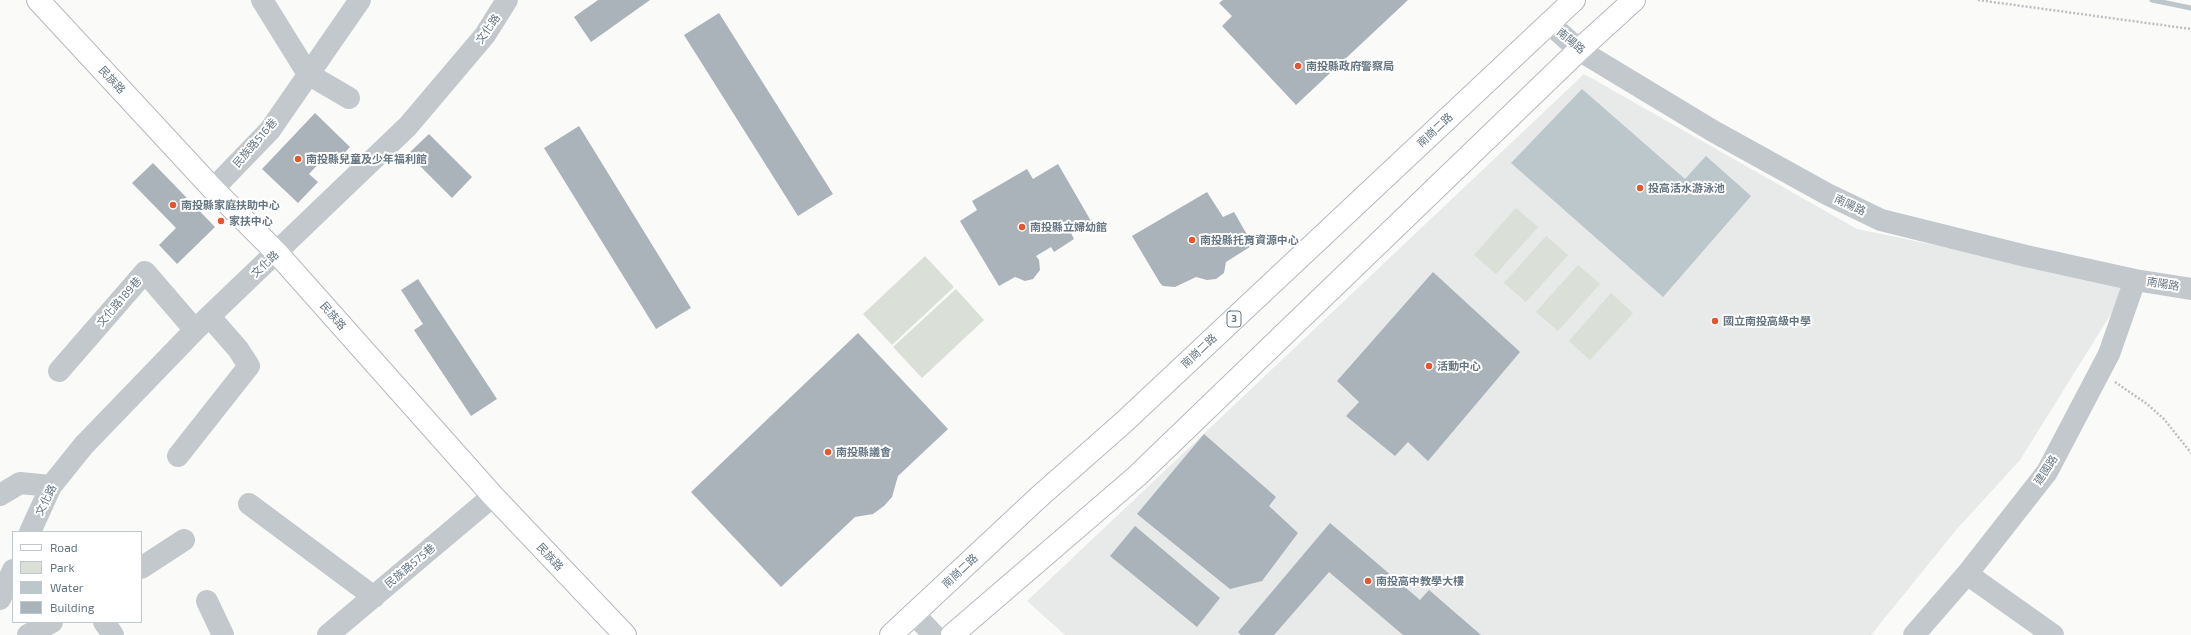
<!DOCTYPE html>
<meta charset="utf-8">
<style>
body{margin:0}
#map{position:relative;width:2191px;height:635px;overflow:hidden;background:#fafaf8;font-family:"Exo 2",sans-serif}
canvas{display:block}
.legend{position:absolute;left:12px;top:531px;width:130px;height:92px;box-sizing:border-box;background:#fff;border:1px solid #c1c8cd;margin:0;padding:5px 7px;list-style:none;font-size:12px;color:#657683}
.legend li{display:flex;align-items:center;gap:8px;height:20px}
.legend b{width:20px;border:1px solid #c1c8cd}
</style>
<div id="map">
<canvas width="2191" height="635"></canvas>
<ul class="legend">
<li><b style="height:5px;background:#fff"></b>Road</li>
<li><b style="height:11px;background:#dadfd7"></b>Park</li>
<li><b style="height:11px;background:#bbc7cb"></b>Water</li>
<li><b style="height:11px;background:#aab3b9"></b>Building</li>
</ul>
</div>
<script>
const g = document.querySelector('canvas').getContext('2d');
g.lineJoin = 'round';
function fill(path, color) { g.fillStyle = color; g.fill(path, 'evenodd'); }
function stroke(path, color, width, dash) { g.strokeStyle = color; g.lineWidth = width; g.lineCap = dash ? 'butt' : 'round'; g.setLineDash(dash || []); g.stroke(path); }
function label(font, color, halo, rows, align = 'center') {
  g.font = font + ' "Exo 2","Noto Sans TC",sans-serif'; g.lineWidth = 4; g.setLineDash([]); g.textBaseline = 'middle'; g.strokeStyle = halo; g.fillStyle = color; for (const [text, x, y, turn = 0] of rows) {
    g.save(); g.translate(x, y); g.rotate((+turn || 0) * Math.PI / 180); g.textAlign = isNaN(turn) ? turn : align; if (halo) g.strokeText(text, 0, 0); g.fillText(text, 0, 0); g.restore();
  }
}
const built = new Path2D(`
 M1584,74L1857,229L2129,285L2020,460L1956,530L1871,635H1065L1027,601Z`);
const green = new Path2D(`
 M1516,208L1538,227L1496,274L1474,255Z
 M1546,236L1568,255L1526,302L1504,283Z
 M925,256L954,287L892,345L863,314Z
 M1578,265L1600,284L1558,331L1536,312Z
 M956,289L984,320L922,378L893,347Z
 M1611,293L1633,313L1590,360L1569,341Z`);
const water = new Path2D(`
 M1582,89L1685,179L1706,156L1751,196L1663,297L1511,163Z`);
const stream = new Path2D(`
 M2152,0L2191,8`);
const building = new Path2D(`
 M598,0H650L591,42L574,17Z
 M1223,0H1408L1296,105L1222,26L1232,16L1219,3Z
 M719,13L833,194L798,216L684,35Z
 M315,113L350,147L335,163L327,155L309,174L318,182L298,203L262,169Z
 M579,126L691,308L656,329L544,148Z
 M429,134L472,177L452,198L408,154Z
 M153,163L215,227L177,264L159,245L176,228L132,183Z
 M1058,164L1091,221L1071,233L1074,239L1054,252L1051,247L1036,256L1039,260L1040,270L1033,279L1025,281L1015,277L999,286L960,221L977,210L972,201L1027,169L1033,179Z
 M1207,192L1223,217L1234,212L1253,245L1226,262L1224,273L1216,279L1207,280L1196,277L1175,287L1163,286L1160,283L1132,236Z
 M1433,272L1520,352L1428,461L1408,442L1395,456L1346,416L1359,402L1337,381Z
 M418,279L497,399L471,416L414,330L423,324L401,290Z
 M858,333L948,429L898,476L892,497L884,506L873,514L855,517L781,587L691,492Z
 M1204,434L1276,497L1269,506L1298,533L1262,581L1230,589L1137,514Z
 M1330,523L1420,600L1429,590L1481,635H1403L1329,572L1274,635H1241L1238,632Z
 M1135,526L1220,598L1197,627L1110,556Z`);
const path = new Path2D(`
 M1978,0L2191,29
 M2115,382L2147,404L2164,419L2191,453`);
const minor = new Path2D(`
 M262,0L308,74L349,98
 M1549,23L1579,50L1713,131L1827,194L1881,220L2026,256L2135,280L2191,289
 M213,189L270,130L360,0
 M59,371L145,272L195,330
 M178,456L249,366L238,349L210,317
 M0,495L20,483L51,486
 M249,504L374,597
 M30,532L51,486L84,445L195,330L408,126L485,35L507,0
 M141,568L184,540
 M1967,574L2053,635
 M0,599L13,570
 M207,601L223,635
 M914,614L934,635
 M104,622L113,635
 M28,635L52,622
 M328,635L493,496
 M1914,635L1967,574L2047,472L2109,354L2135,280`);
const major = new Path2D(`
 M38,0L213,189L277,253L493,496L625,635
 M891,635L1040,496L1124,422L1574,0
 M952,635L1137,476L1579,50L1634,0`);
const markers = [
 [1298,66,4,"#e4572e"],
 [298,159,4,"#e4572e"],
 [1640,188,4,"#e4572e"],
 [173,205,4,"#e4572e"],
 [221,221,4,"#e4572e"],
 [1022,227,4,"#e4572e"],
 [1192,240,4,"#e4572e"],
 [1715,321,4,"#e4572e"],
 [1429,366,4,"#e4572e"],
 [828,452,4,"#e4572e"],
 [1368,581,4,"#e4572e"]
];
const shields = [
 [1234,319,14]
];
const shieldNames = [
 ["3",1234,319]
];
const streetNames = [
 ["文化路",488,29,-55],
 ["南陽路",1571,41,40],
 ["民族路",112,80,47],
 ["南崗二路",1435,130,-43],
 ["民族路516巷",255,143,-49],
 ["南陽路",1850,205,25],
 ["文化路",265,264,-43],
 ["南陽路",2163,284,9],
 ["文化路189巷",119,302,-49],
 ["民族路",333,316,49],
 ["南崗二路",1199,351,-43],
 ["建國路",2046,470,-57],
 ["文化路",46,500,-64],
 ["民族路",550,557,47],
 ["民族路575巷",410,566,-40],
 ["南崗二路",960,571,-43]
];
const poiNames = [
 ["南投縣政府警察局",1306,66],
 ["南投縣兒童及少年福利館",306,159],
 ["投高活水游泳池",1648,188],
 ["南投縣家庭扶助中心",181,205],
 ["家扶中心",229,221],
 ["南投縣立婦幼館",1030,227],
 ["南投縣托育資源中心",1200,240],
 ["國立南投高級中學",1723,321],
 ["活動中心",1437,366],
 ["南投縣議會",836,452],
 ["南投高中教學大樓",1376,581]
];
fill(built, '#e8e9e9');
fill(green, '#dadfd7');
fill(water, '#bbc7cb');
stroke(stream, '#bbc7cb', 5);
fill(building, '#aab3b9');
stroke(major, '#b5babe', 24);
stroke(path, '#bbbfc2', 2.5, [2, 2]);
stroke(minor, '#c3c8cc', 22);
stroke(major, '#fff', 22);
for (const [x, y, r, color] of markers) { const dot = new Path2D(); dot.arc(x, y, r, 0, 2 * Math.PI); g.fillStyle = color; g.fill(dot); stroke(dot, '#fff', 1.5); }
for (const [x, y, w] of shields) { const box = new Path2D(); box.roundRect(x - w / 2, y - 8, w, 16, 3); g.fillStyle = '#fff'; g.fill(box); stroke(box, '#657683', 1); }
label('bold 10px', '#657683', null, shieldNames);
label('11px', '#657683', '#fff', streetNames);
label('bold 11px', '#657683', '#fff', poiNames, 'left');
</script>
